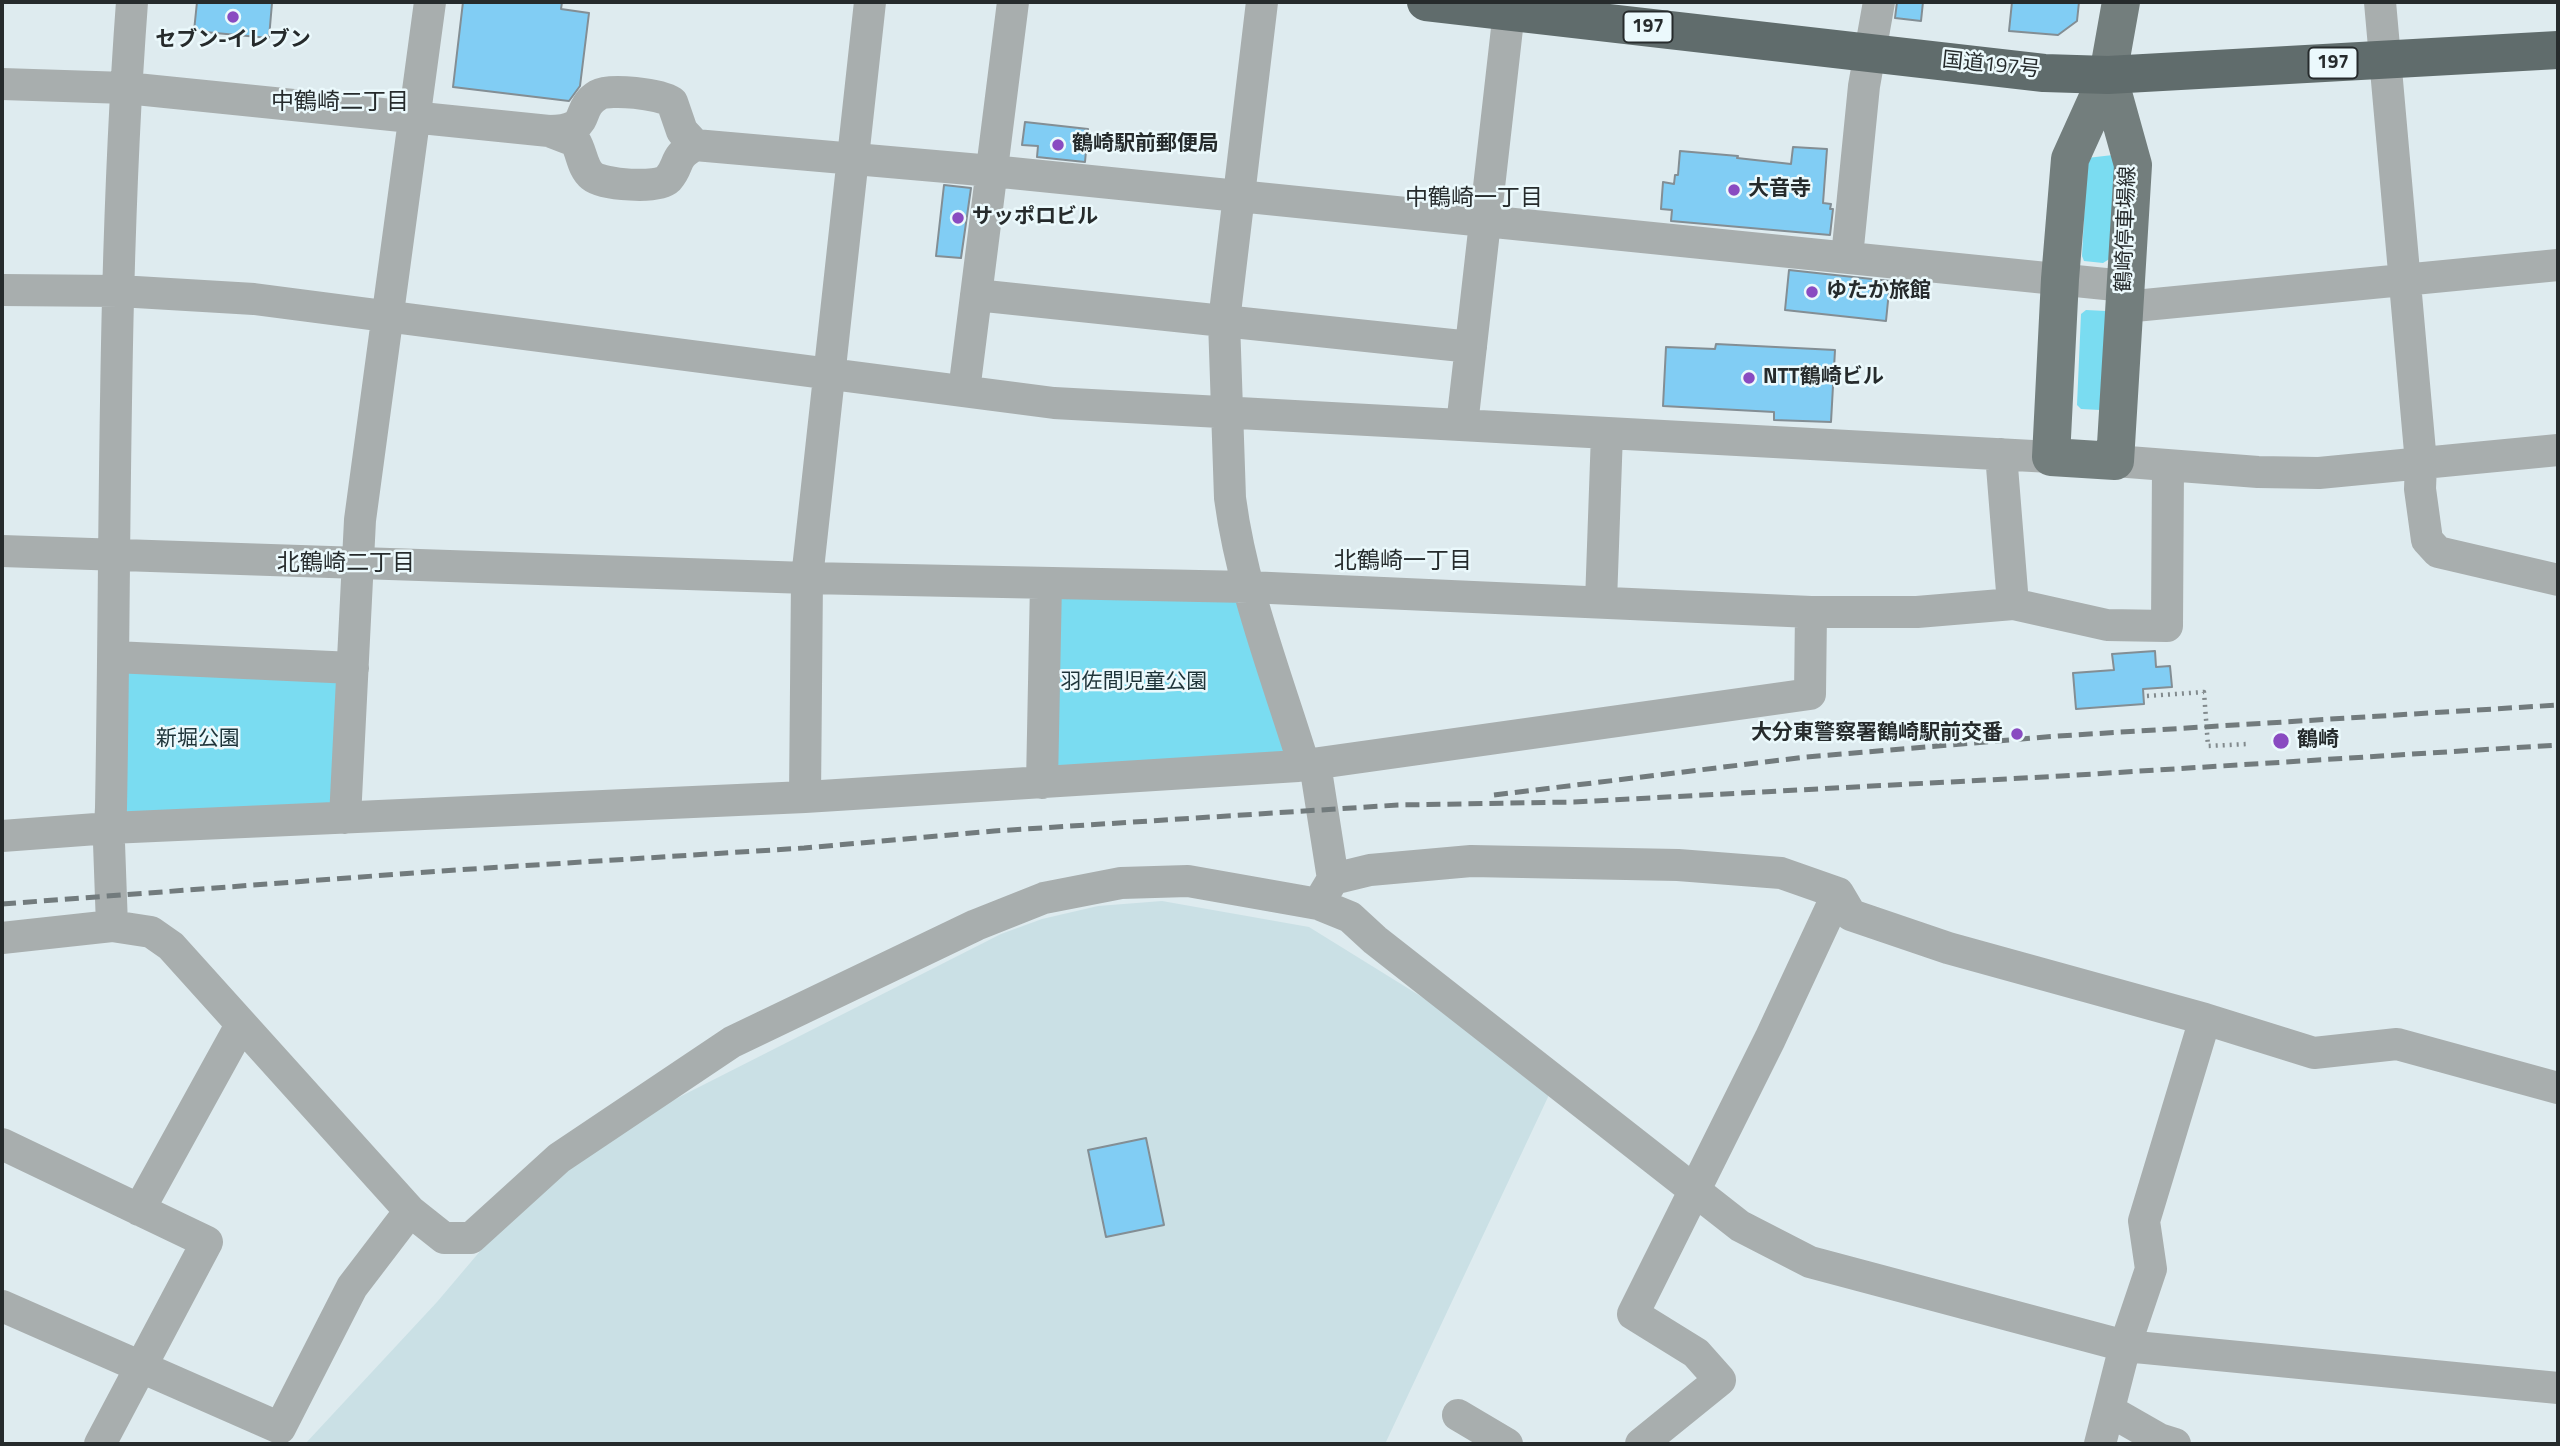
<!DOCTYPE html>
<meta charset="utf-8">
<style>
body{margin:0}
#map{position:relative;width:2560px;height:1446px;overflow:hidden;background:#deebef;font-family:"Titillium Web",sans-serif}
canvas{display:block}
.frame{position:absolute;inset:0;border:4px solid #262b2c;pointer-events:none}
</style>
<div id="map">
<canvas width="2560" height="1446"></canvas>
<div class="frame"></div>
</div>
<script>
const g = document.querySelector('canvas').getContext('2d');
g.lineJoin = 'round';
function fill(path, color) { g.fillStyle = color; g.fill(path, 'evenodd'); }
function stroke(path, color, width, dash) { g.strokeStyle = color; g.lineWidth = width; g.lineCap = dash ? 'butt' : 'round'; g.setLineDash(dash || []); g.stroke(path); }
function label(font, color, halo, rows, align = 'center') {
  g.font = font + ' "Titillium Web","Noto Sans JP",sans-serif'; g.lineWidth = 5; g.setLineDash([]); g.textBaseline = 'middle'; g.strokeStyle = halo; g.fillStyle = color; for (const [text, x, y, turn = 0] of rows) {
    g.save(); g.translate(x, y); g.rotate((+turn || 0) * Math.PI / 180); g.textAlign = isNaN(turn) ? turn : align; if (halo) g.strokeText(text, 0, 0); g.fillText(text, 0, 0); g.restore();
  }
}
const built = new Path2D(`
 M1162,901L1309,927L1556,1080L1385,1444H305L437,1302L559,1158L1001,934L1042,919L1098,906Z`);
const green = new Path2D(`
 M2113,155L2116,157L2111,258L2103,263L2084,261L2082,256L2087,158Z
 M2086,310L2106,311L2100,410L2081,409L2077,405L2081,314Z
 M1059,597L1237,600L1287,750L1282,758L1055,775Z
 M133,666L342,681L330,810L131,816L125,809L124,674Z`);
const building = new Path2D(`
 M197,2L272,3L269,38L194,31Z
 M463,2H562L561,9L589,13L580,86L569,101L453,87Z
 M1897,2H1923L1921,21L1895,18Z
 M2012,2H2079L2077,21L2058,35L2009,31Z
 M1025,122L1088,129L1085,162L1037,157L1038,146L1022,145Z
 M1793,147L1827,149L1823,203L1831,204L1830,209H1833L1830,235L1671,221L1672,210L1661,209L1663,182L1674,184L1675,175H1678L1680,151L1738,156L1737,158L1791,164Z
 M944,185L971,188L961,258L936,256Z
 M1789,270L1890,281L1886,321L1785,310Z
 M1716,344L1835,350L1831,422L1774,420V412L1663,406L1666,347L1715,349Z
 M2155,651L2156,667L2170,666L2172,687L2143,689L2144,704L2076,709L2073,673L2114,670L2112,654Z
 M1146,1138L1164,1225L1106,1237L1088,1150Z`);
const path = new Path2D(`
 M2147,696L2204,692L2208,746L2248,744`);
const minor = new Path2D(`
 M1262,2L1224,321L1230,498C1242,589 1277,677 1304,765
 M2380,2L2421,463L2420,489L2427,540L2438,552L2558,580
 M2,84L126,88L549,131C595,130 573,110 598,95C610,88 660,94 672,102L682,131L695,145
 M549,131L575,141C582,152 582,168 592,176C603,185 658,189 668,179C681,164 672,158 695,145L992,171L2125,286
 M1847,257L1864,86L1879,2
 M2,290L119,291L254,299L1054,403L2051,457
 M976,295L1471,347
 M2124,307L2558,265
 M964,391L1013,2
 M1462,425L1510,2
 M2001,454L2013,604L2107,625L2167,626L2168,466
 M2115,461L2258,472L2319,473L2558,450
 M2,551L807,578L1248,587L1811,612H1917L2013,604
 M1601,602L1607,433
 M114,657L353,668
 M1315,764L1333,879
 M1042,783L1046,583
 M805,797L807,578L870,2
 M345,818L360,520L430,2
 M2,836L110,828L805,797L1298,766L1810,694L1811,612
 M1318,904L1333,879L1370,870L1471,861L1678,865L1781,873L1838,893L1851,915L1948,948L2205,1019L2314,1053L2397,1044L2558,1088
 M112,926L109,843L111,808C116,539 112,270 132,2
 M2,938L112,926L151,932L171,946L410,1211L444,1238H471L559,1158L732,1042L976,925L1044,898L1121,883L1188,881L1318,904L1350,917L1375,940L1740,1226L1810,1262L2125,1346L2558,1388
 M2,1144L207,1242L100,1444
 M139,1210L241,1025
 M2,1306L280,1428L352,1287L410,1211
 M2110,1411L2159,1439L2175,1444
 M1458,1415L1507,1444
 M1641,1444L1720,1380L1696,1353L1633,1314L1770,1039L1838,893
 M2100,1444L2125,1346L2151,1269L2144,1221L2205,1019`);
const major = new Path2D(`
 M2108,75L2133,165L2115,461L2051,457L2060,279L2070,159L2108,75L2121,2`);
const highway = new Path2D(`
 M1426,2L2044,73L2108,75L2558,50`);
const rail = new Path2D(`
 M1494,795L1806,757L2058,736L2558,705
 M2,904L440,871L804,848L994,831L1398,805L1574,802L2061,776L2558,745`);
const markers = [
 [233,17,7,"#894bc1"],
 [1058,145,7,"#894bc1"],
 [1734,190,7,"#894bc1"],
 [958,218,7,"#894bc1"],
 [1812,292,7,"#894bc1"],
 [1749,378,7,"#894bc1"],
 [2017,734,7,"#894bc1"],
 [2281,741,9,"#894bc1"]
];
const shields = [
 [1648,27,49],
 [2333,63,49]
];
const shieldNames = [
 ["197",1648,27],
 ["197",2333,63]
];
const poiNames = [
 ["セブン-イレブン",233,41,"center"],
 ["鶴崎駅前郵便局",1072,145],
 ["大音寺",1748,190],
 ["サッポロビル",972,218],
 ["ゆたか旅館",1826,292],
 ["NTT鶴崎ビル",1763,378],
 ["大分東警察署鶴崎駅前交番",2003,734,"right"],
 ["鶴崎",2297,741]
];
const streetNames = [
 ["国道197号",1991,66,6],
 ["鶴崎停車場線",2127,229,-88]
];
const parkNames = [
 ["羽佐間児童公園",1134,683],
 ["新堀公園",198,740]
];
const neighbourhoodNames = [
 ["中鶴崎二丁目",340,103],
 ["中鶴崎一丁目",1474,199],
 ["北鶴崎一丁目",1403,562],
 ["北鶴崎二丁目",346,564]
];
fill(built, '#cae0e5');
fill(green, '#7adcf1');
fill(building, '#81cdf4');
stroke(building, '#838e94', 2);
stroke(path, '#828a8d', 4.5, [2, 5]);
stroke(minor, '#a8aeae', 32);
stroke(major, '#737e7d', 38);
stroke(highway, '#606c6c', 38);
stroke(rail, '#727b7d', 5, [14, 7]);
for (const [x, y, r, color] of markers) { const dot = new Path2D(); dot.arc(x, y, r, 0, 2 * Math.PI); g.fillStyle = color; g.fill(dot); stroke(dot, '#ebf9fc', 2.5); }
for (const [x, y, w] of shields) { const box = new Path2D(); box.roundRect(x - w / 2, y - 15.5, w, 31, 5); g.fillStyle = '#ebf9fc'; g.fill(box); stroke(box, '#262b2c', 2); }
label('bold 19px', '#262b2c', null, shieldNames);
label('bold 21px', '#262b2c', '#ebf9fc', poiNames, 'left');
label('21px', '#262b2c', '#ebf9fc', streetNames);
label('21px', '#1e3439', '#ebf9fc', parkNames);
label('23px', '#262b2c', '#ebf9fc', neighbourhoodNames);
</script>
